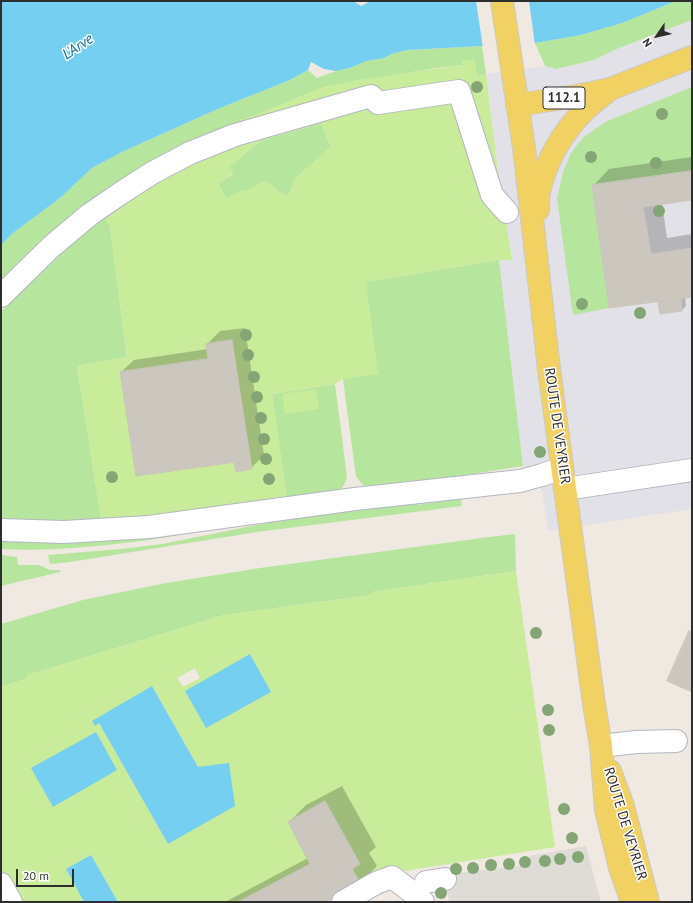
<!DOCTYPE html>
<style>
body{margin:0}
#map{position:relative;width:693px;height:903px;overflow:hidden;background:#efe9e1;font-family:"PT Sans",sans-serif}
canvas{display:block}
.frame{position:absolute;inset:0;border:2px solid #2e2e2e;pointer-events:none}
.north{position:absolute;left:637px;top:16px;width:40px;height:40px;-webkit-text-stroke:3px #fff;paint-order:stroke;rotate:236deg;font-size:11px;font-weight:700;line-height:16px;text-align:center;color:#2e2e2e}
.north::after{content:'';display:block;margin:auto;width:14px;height:18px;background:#2e2e2e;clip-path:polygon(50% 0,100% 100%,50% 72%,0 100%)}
.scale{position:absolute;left:16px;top:869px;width:58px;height:18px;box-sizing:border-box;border:2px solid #2e2e2e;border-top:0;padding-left:5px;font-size:12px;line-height:14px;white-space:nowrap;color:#2e2e2e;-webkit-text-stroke:3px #fff;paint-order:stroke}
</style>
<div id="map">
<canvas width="693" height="903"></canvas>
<div class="frame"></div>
<div class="north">N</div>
<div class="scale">20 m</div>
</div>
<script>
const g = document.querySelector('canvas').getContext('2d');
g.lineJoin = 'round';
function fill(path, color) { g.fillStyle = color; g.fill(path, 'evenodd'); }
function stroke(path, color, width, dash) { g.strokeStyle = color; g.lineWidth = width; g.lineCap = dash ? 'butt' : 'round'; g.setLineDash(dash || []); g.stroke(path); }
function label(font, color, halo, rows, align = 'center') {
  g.font = font + ' "PT Sans",sans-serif'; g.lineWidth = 3; g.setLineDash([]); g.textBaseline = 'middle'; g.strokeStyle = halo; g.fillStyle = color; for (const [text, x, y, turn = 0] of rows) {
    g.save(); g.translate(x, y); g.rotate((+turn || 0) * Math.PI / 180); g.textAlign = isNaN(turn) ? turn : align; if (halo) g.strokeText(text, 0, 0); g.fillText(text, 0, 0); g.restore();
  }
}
const industrial = new Path2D(`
 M692,20V509L548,531L542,491L523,466L499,260H512L497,164L486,74L545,66L556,69L594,60L619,48Z`);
const green = new Path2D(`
 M676,1H692V20L619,48L594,60L556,69L545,66L535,43L581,35L622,23Z
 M482,46L486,74L477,76L474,60L462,65L436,68L324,87L215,132L1,286V245L13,233L60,198L92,168L124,151L220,108L290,80L308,70L317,78L336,71L350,68L366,61L384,58L394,53L408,50Z
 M692,87V171L592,186L609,308L573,315L557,199L563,172L571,153L577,145L584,137L595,129L607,121Z
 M321,123L331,147L296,178L288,196L282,194L265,181L244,192L243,190L227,199L218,183L233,174L229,167L260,141Z
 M103,213L110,226L127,357L77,366L102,524L1,523V312L16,294Z
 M499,260L523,466L371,490L363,485L356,477L343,379L377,373L365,282Z
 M335,384L347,477L344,485L339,492L287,501L272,394Z
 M461,497L462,506L257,532L70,562L50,564L48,555L121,549L162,544L367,503L416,499L418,505Z
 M202,530C167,538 132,543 96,546C64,549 33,551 1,549V536L31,542L61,541L116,535L118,540Z
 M515,534L516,571L372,592V595L224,615L28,675L26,679L1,687V624L83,600L166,583L260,568L489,537Z
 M1,555L17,557L18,565H39L50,570H60V572L1,586Z`);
const pitch = new Path2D(`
 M474,60L477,76L486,74L497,164L512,260H499L366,282L378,374L343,379L335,384L272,394L287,501L102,524L77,366L127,357L110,226L103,213L215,132L257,114L324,87L357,80L462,65V61ZM320,123L331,146L296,178L288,196L282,194L265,181L244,192L243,190L227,199L218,183L233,173L229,167L260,141Z
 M316,389L319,409L285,414L282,394Z
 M516,571L555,847L404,871L391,865L327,902H118L91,855L66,869L84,902H19L1,869V687L26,679L28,675L224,615L372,595V592ZM195,668L200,678L183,687L177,678ZM152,686L198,767L168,844L99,723Z`);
const plaza = new Path2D(`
 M586,846L601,902H449L445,874L530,865L529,856Z`);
const water = new Path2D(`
 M1,1H353L361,6L371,1H676L622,23L581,35L535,43L496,44L482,46L408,50L394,53L384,58L366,61L350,68L336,71L324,69L311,62L308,70L290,80L220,108L124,151L92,168L60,198L13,233L1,245Z
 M250,654L271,692L206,728L185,691Z
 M152,686L198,767L229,763L235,806L168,844L99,723L95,726L92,721Z
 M96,732L117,770L53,807L31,768Z
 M91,855L118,902H84L66,869Z`);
const pier = new Path2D(`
 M476,1H529L535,45L496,46L483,48Z`);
const shadow = new Path2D(`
 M692,157V199L662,203L667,238L692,234V296L685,297L686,306L682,310L661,313L659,301L593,186L609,169Z
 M245,328L264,455L251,468L235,461L121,372L134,360L208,349L207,344L220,331Z
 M342,786L376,847L369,853L377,866L360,883L325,902H225L308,858L289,822L306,805Z`);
const building = new Path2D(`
 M692,171V206L691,200L643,207L651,254L692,248V297L609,308L592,185Z
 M681,299L682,311L660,314L658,302Z
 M232,340L252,469L236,472L234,462L222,464L206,344Z
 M208,359L222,464L136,476L120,372Z
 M689,631L692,633V692L667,681Z
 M325,801L360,864L352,869L361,884L327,902H238L310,864L288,822Z`);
const minor = new Path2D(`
 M1,296L51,247L89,215L118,195L152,173L190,153L235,135L371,96L378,103L459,91L492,195L507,212
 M565,489L692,470
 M1,530L64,532L149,527L355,499L520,481L542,475L562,468
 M601,746L636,742L676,741
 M426,882L445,879
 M1,884L11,902
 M343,902L376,883L392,877L413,893L423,902`);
const major = new Path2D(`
 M502,1L524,148L549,369L594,704L601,746L606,810L620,868L632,902
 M517,105L577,96L610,89L692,57
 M538,210C538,204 538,198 539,192C546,161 562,133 584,111C592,103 601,97 610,89
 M610,771L623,806L648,902`);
const trees = [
 [477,87],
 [662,114],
 [591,157],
 [656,163],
 [659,211],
 [582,304],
 [640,313],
 [246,335],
 [248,355],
 [254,377],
 [257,397],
 [261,418],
 [264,439],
 [540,452],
 [266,459],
 [112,477],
 [269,479],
 [536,633],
 [548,710],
 [549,730],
 [564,809],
 [572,838],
 [578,857],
 [560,859],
 [545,861],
 [525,862],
 [509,864],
 [491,865],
 [473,868],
 [456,869],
 [441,893]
];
const shields = [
 [564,98,42]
];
const shieldNames = [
 ["112.1",564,98]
];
const streetNames = [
 ["ROUTE DE VEYRIER",557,426,82],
 ["ROUTE DE VEYRIER",625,824,73]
];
const waterNames = [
 ["L'Arve",78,47,-34]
];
fill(industrial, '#e3e1e8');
fill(green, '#b6e59e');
fill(pitch, '#c9ec9a');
fill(plaza, '#dfdcd8');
fill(water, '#75cff0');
fill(pier, '#efe9e1');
fill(shadow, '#0003');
fill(building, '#cbc7bf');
stroke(building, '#cbc5ba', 1);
stroke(minor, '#b4b7c1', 24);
stroke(major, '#c9c9c9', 24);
stroke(minor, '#fff', 22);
stroke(major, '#f2d163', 22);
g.fillStyle = '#84a574';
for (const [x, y] of trees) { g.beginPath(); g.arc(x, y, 6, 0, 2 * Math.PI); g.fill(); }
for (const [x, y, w] of shields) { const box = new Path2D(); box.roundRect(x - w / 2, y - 11, w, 22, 3); g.fillStyle = '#fff'; g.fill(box); stroke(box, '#2e2e2e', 1); }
label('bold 13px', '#2e2e2e', null, shieldNames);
label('14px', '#2e2e2e', '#fff', streetNames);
label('italic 15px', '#0d6fa3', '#fff', waterNames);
</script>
